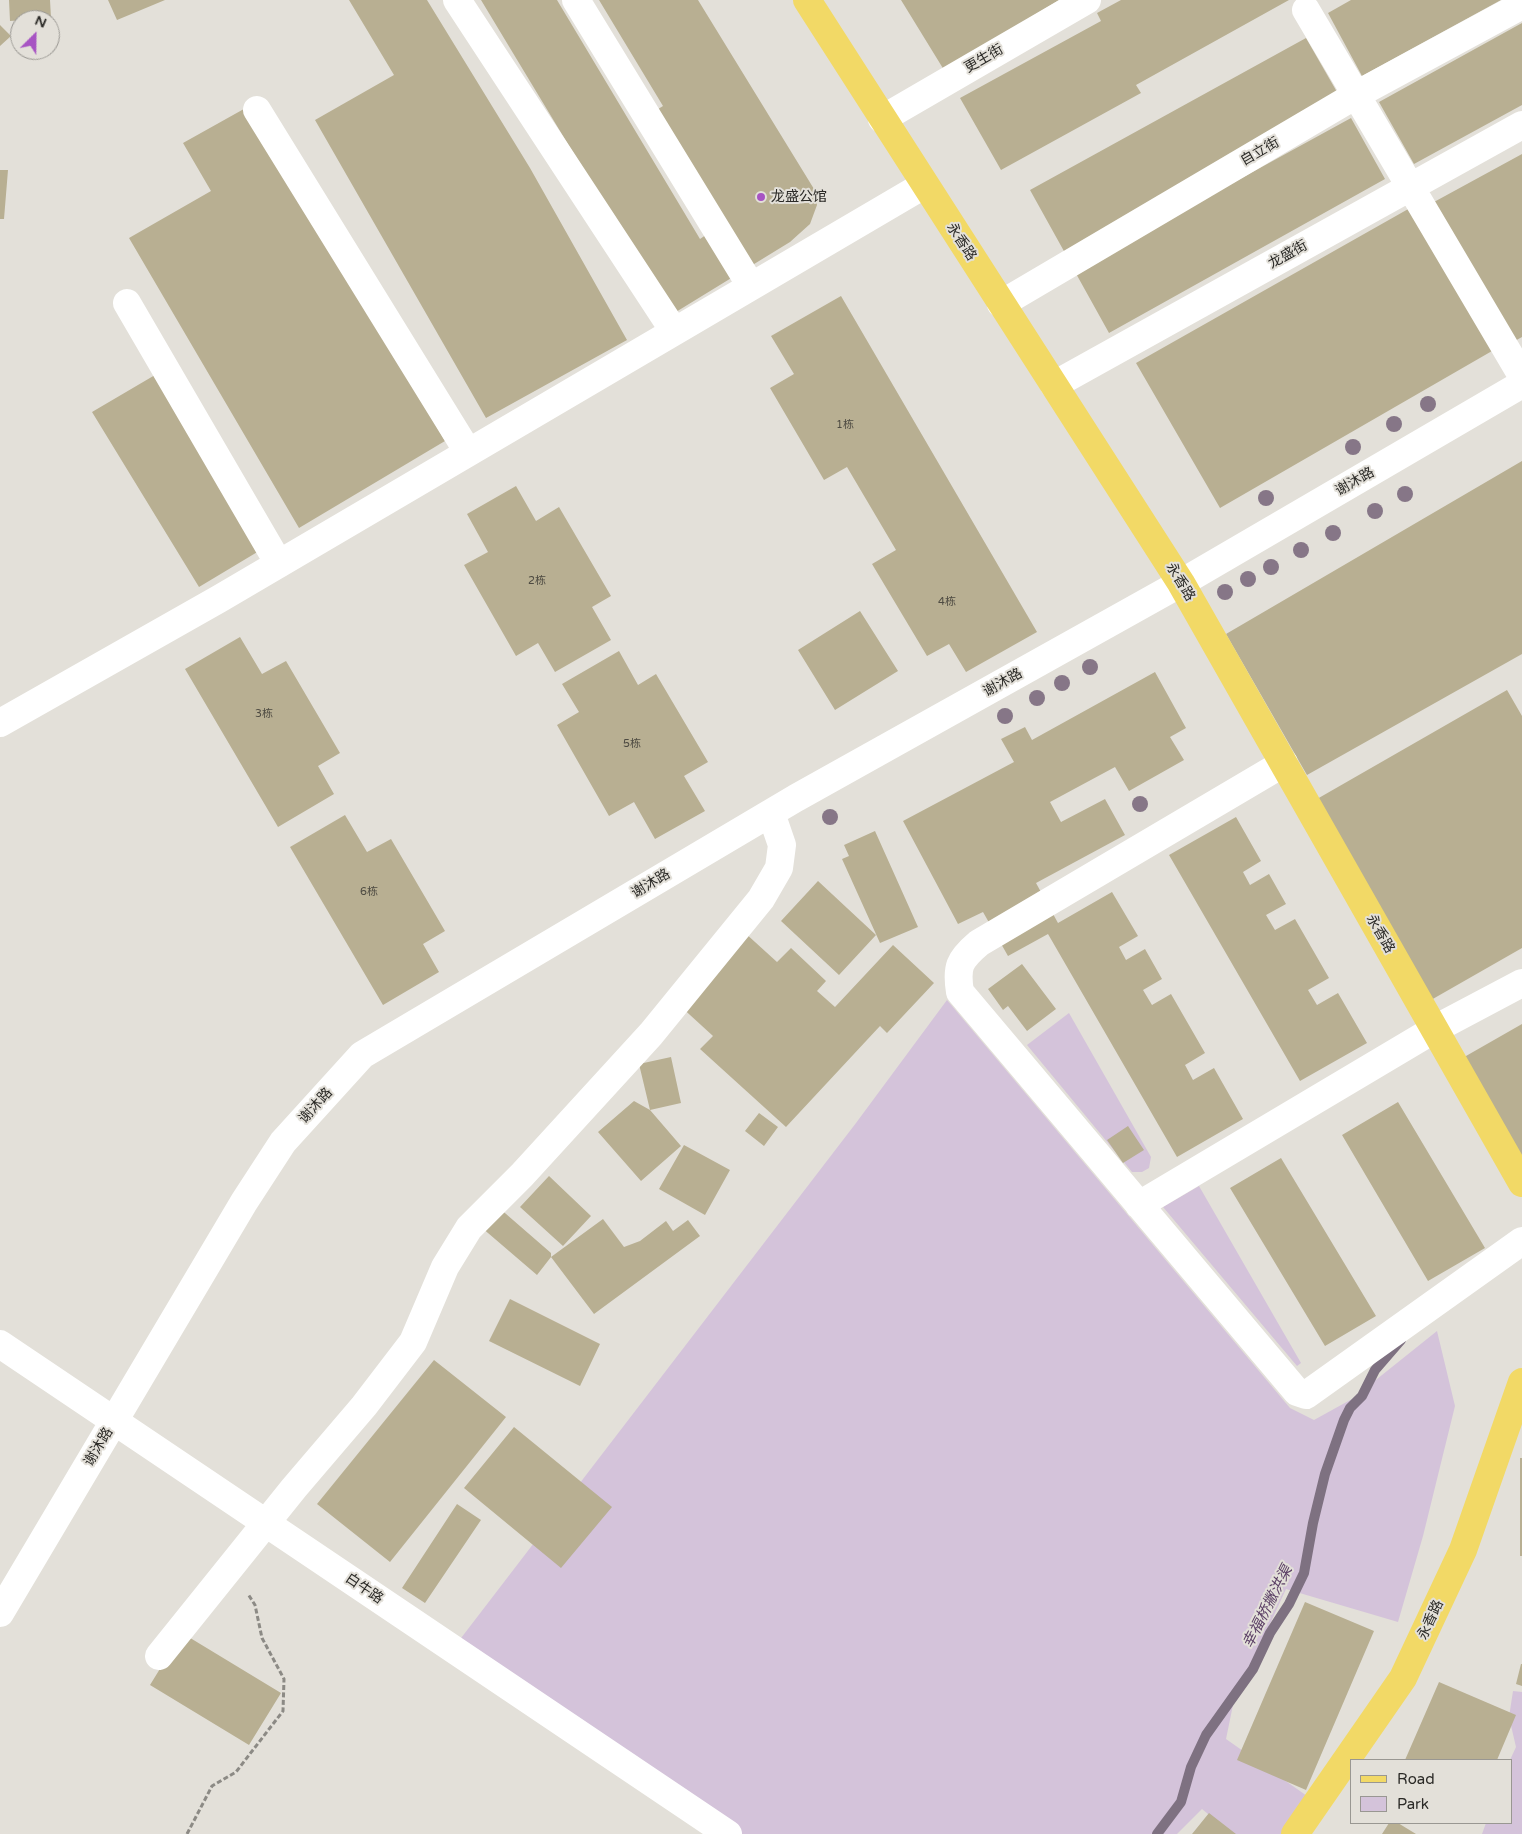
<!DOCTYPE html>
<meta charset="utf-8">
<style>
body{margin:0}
#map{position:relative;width:1522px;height:1834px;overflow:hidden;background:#e3e0d9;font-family:"Varela Round",sans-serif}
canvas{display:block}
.legend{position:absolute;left:1350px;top:1759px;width:162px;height:65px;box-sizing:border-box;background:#e3e0d9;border:1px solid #999792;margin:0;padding:6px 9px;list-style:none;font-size:15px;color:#2b2a27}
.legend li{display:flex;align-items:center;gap:10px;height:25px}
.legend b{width:25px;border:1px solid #999792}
.north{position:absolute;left:10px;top:10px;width:50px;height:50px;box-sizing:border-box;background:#e3e0d9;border:1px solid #999792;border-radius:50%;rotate:23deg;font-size:14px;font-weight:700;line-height:20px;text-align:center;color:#2b2a27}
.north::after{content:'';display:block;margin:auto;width:18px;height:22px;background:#a754c3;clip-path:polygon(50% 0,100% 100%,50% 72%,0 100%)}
</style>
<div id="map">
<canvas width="1522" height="1834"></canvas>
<ul class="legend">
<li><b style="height:6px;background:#f2d966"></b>Road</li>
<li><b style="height:14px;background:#d4c3da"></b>Park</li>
</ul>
<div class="north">N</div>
</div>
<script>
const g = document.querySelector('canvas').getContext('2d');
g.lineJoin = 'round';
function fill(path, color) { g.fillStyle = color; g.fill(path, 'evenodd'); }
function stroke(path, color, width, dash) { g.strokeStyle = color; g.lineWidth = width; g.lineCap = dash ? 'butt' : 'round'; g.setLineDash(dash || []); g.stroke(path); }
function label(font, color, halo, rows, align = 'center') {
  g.font = font + ' "Varela Round","Noto Sans SC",sans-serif'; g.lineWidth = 4; g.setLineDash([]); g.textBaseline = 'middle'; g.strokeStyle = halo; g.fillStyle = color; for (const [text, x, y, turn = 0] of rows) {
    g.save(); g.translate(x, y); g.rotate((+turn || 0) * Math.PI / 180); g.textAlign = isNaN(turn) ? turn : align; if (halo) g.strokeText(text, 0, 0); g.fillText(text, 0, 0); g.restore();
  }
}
const green = new Path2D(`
 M947,1000L1290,1408L1314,1420L1352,1399L1437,1331L1455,1406L1423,1536L1398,1622L1286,1589L1233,1705L1226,1739L1317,1803L1295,1834H1232L1202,1809L1177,1834H710L458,1642L856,1123Z
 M1069,1013L1151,1157L1149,1168L1142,1172H1132L1027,1045Z
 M1199,1186L1301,1363L1297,1366L1163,1207Z
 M1513,1691L1522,1692V1834H1482L1486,1823H1511L1510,1760L1516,1747L1509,1717Z`);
const stream = new Path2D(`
 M1157,1834L1181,1802L1191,1767L1206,1735L1253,1669L1270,1633L1289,1604L1304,1573L1313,1523L1325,1474L1344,1420L1350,1408L1362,1396L1375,1370L1401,1340`);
const building = new Path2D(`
 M9,0H50L51,18L10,21Z
 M108,0H165L117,20Z
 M349,0H427L530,168L627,340L486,418L315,120L394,75Z
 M481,0H557L700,239L723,223L655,111L663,106L599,0H698L814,189L817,205L810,224L790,242L671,315Z
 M901,0H1059L944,70Z
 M1121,0H1289L1136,85L1141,93L1001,170L960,98L1101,21L1097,13Z
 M1351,0H1501L1362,76L1328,13Z
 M1522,23V105L1414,164L1379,102Z
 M0,25L11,36L0,46Z
 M1306,38L1341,99L1065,253L1030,190Z
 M251,105L445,441L299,528L129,238L211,191L183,143Z
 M1351,118L1385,179L1109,333L1074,270Z
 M1522,154V337L1513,342L1434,202Z
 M0,170H8L4,219H0Z
 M1410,208L1492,351L1220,508L1136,363Z
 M841,296L1037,632L966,672L949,644L927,656L872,564L896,550L847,467L824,480L770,388L794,374L771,336Z
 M155,375L259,551L199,587L92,412Z
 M1522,461V654L1307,775L1226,634Z
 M516,486L536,521L559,507L611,596L592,607L611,640L555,672L538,643L516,656L464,565L488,552L467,514Z
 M860,611L898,671L835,710L798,650Z
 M240,637L262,674L286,661L340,753L318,766L334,794L278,827L185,669Z
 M619,651L638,685L656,674L708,762L684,776L705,811L655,839L634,802L609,816L557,725L579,712L562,684Z
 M1155,672L1186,728L1170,737L1184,760L1129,791L1115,767L1050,802L1061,822L1105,799L1125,835L1036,883L1058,923L1112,892L1138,936L1119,947L1126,960L1145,949L1162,979L1143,990L1152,1005L1171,994L1205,1053L1185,1065L1193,1080L1214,1068L1243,1119L1177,1157L1048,934L1008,956L983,912L958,924L903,821L1014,762L1001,739L1025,727L1032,740Z
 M1507,690L1522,716V948L1431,1000L1317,799Z
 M345,815L367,852L391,839L445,931L423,944L439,972L383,1005L290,847Z
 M1236,817L1261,861L1243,872L1250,885L1269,874L1286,904L1266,915L1275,930L1295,919L1329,978L1308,990L1317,1005L1338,993L1367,1043L1300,1081L1169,855Z
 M875,831L918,927L880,943L842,859L849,856L844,845Z
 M818,881L876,935L839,975L781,921Z
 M744,932L777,962L791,948L826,981L817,991L835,1007L893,945L934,983L887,1033L880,1026L786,1127L700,1049L713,1036L678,1004Z
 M1022,964L1056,1009L1027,1031L1008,1006L1003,1010L988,989Z
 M1522,1024V1172L1459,1060Z
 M671,1057L681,1103L650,1110L681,1146L641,1181L598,1132L634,1101L650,1110L639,1064Z
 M1398,1102L1485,1248L1428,1281L1342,1135Z
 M759,1113L778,1127L764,1146L745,1131Z
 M1128,1126L1144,1150L1123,1163L1107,1140Z
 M684,1145L730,1170L705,1215L659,1189Z
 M1281,1158L1376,1316L1325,1346L1230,1188Z
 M549,1176L591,1216L563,1246L520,1207Z
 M498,1207L551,1253V1257L603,1219L624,1247L640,1241L666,1221L673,1231L688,1220L700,1236L594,1314L551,1257L537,1275L481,1227Z
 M510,1299L600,1344L580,1386L489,1341Z
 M434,1360L506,1417L390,1562L317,1504Z
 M514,1427L612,1507L561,1568L464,1488Z
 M1520,1458H1522V1556H1520Z
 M457,1504L481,1520L425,1603L402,1588Z
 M1305,1602L1374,1631L1306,1790L1237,1760Z
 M182,1633L281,1693L249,1745L150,1685Z
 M1521,1664H1522V1686L1516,1684Z
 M1439,1682L1516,1715L1497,1760H1405Z
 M1209,1813L1236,1834H1192Z
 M1389,1823H1398L1416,1834H1382Z`);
const path = new Path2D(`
 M187,1834L212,1786L236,1772L283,1711L284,1679L262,1638L255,1605L248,1594`);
const minor = new Path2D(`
 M457,0L674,331
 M576,0L751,286
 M1306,10L1522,376
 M257,110L468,452
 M882,119L1087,0
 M127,303L279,564
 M1001,304L1356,95L1522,5
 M1054,385L1522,125
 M0,723L219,599L924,185
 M1284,763L979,943C959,960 956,967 960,992L1297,1392L1306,1395L1522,1241
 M1139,1205L1435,1029L1522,983
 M0,1344L728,1834
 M0,1613L244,1202L283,1142L362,1055L796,798L1181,583L1522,384
 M159,1656L294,1488L364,1406L413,1342L445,1267L469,1228L522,1175L651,1034L761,899L779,868L782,845L771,813`);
const major = new Path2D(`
 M807,0L1181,583L1522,1183
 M1295,1834L1403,1678L1463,1550L1522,1382`);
const trees = [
 [1428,404],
 [1394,424],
 [1353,447],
 [1405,494],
 [1266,498],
 [1375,511],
 [1333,533],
 [1301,550],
 [1271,567],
 [1248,579],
 [1225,592],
 [1090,667],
 [1062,683],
 [1037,698],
 [1005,716],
 [1140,804],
 [830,817]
];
const markers = [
 [761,197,5,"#a754c3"]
];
const numberNames = [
 ["1栋",845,425],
 ["2栋",537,581],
 ["4栋",947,602],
 ["3栋",264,714],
 ["5栋",632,744],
 ["6栋",369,892]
];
const streetNames = [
 ["更生街",984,59,-30],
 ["自立街",1260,152,-30],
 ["永香路",961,242,57],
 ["龙盛街",1288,255,-29],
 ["谢沐路",1355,482,-30],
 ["永香路",1180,582,59],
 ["谢沐路",1003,683,-29],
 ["谢沐路",651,884,-31],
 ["永香路",1380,934,60],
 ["谢沐路",316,1106,-48],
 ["谢沐路",99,1447,-59],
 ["白牛路",364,1589,34],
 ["永香路",1431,1620,-65]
];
const poiNames = [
 ["龙盛公馆",771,197]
];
const waterNames = [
 ["幸福桥撇洪渠",1268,1607,-63]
];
fill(green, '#d4c3da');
stroke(stream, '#7e7181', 10);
fill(building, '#b8af92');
stroke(path, '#8c8a85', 3, [5, 2.5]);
stroke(minor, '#fff', 28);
stroke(major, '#f2d966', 28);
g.fillStyle = '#867687';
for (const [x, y] of trees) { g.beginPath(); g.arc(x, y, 8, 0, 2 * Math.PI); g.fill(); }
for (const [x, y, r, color] of markers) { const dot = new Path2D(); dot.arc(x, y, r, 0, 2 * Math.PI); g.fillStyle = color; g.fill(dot); stroke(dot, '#e3e0d9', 2); }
label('11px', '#4e4b42', null, numberNames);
label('14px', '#2b2a27', '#e3e0d9', streetNames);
label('14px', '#2b2a27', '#e3e0d9', poiNames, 'left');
label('italic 15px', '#5c4066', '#e3e0d9', waterNames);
</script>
